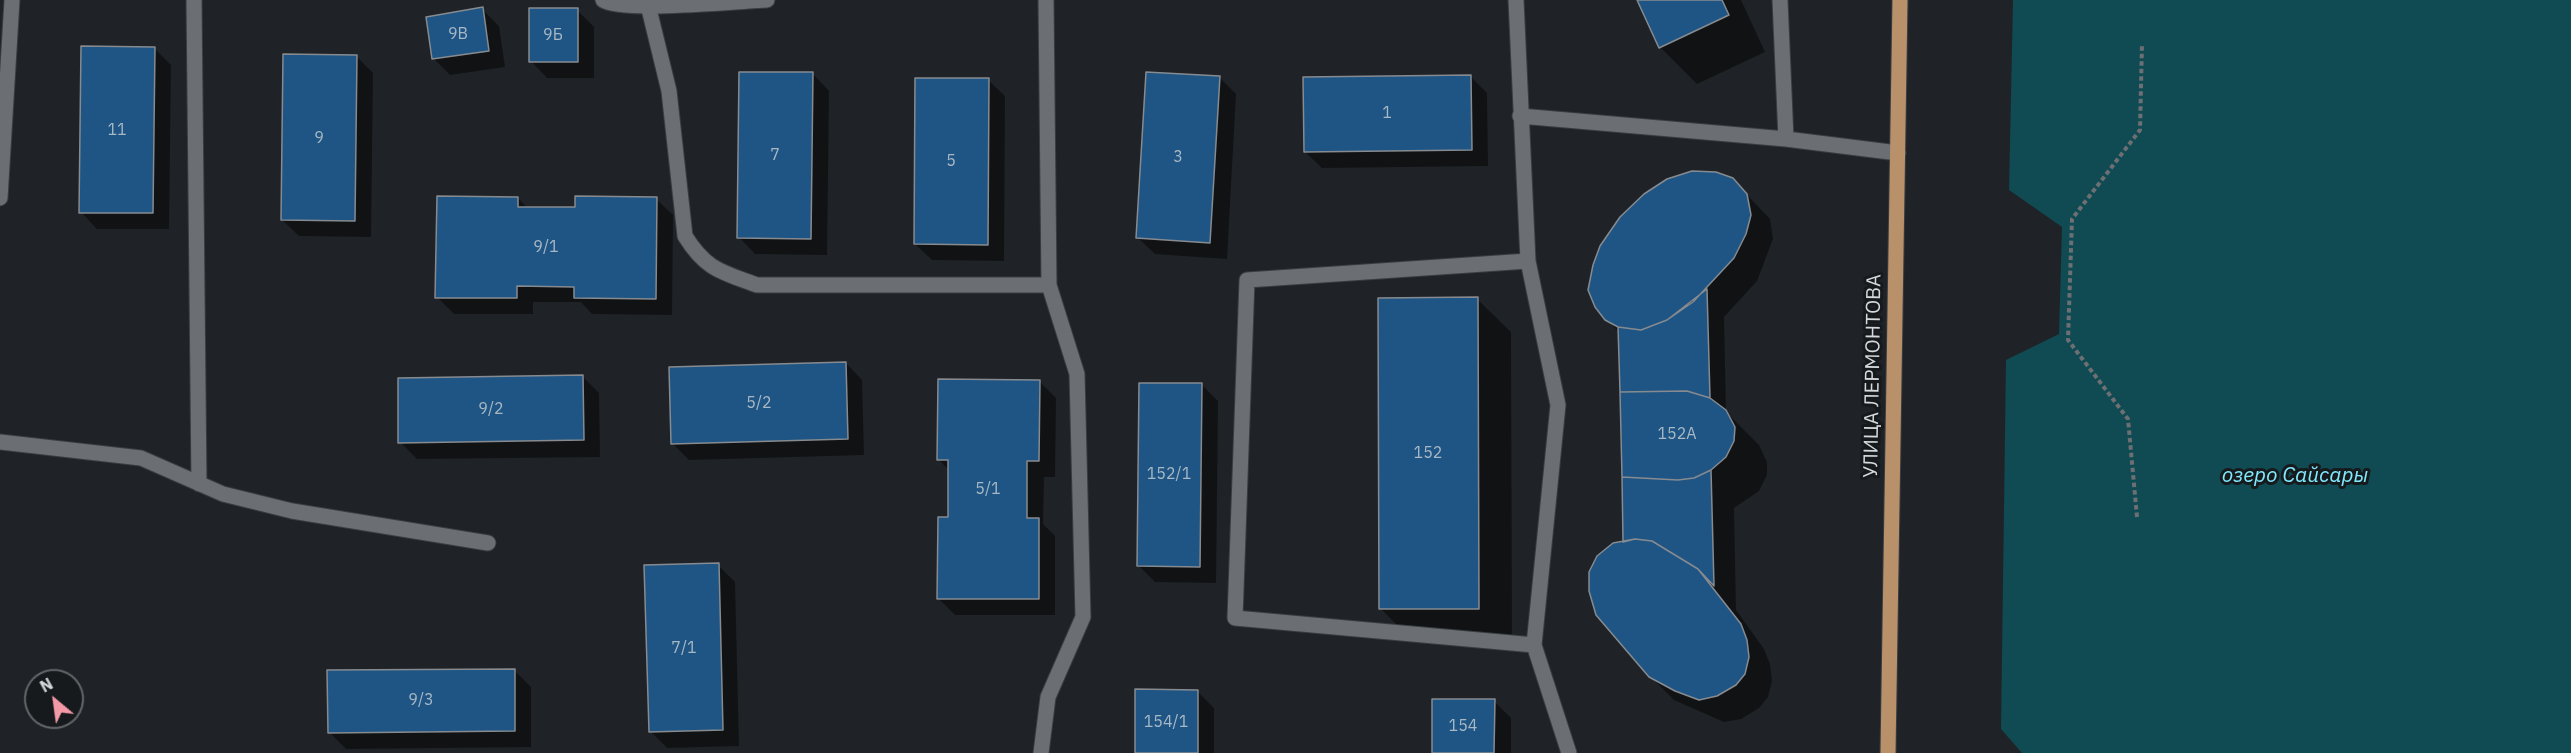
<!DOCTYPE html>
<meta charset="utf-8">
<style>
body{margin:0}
#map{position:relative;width:2571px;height:753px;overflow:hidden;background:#1f2327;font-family:"IBM Plex Sans",sans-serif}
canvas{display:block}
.north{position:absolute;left:24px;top:669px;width:60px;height:60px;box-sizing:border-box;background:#161a1d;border:2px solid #636669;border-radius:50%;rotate:331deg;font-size:16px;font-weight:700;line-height:24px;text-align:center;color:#d6d9db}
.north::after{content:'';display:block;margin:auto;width:21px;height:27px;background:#f49aa6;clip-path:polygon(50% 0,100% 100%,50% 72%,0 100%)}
</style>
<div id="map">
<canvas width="2571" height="753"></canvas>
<div class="north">N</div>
</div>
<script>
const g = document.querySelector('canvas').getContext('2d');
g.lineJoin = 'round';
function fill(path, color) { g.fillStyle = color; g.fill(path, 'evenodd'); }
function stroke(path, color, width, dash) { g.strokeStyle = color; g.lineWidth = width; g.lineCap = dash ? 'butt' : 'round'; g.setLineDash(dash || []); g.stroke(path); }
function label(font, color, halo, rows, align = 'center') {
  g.font = font + ' "IBM Plex Sans",sans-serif'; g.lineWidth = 6; g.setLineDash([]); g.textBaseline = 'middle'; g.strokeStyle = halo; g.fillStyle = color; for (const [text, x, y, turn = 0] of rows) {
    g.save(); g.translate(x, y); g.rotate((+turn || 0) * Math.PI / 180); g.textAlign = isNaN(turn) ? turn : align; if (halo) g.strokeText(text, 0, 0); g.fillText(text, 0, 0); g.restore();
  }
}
const water = new Path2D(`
 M2013,0H2571V753H2022L2001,729L2006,360L2059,334L2062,227L2009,190Z`);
const shadow = new Path2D(`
 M1638,0H1741L1765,52L1697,84L1660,47Z
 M482,9L499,26L505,67L450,75L434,59Z
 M577,10L594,27V78H547L531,61Z
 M154,48L171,65L169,229H97L81,212Z
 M356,56L373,73L371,237L299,236L282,220Z
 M813,74L829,91L827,255L755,254L739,237Z
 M1470,76L1487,93L1488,166L1322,168L1305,152Z
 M1219,77L1236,94L1227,259L1155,254L1138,238Z
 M988,80L1005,96L1004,261L932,260L915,244Z
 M1732,179L1770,219L1773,239L1757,281L1724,317L1726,412L1759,445L1767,462V475L1759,491L1734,508L1736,610L1764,649L1770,664L1772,681L1768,697L1759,708L1741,719L1724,722L1674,700L1650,676L1625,543L1620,333L1606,319Z
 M518,198L528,209H577L656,199L673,215L672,315L592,314L581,302H533V314H454L437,297Z
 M1477,299L1511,332L1512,642H1414L1380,608Z
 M846,363L862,380L864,455L689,460L672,443Z
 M583,377L599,393L600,457L417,459L400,442Z
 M1039,381L1056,398L1055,477H1044L1043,524L1055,536V615H955L938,598L950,519V471L939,460Z
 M1201,384L1218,401L1216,583L1155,582L1138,565Z
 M718,565L735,582L739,746L667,748L650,731Z
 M514,670L531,687V747L346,749L329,732Z
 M1198,692L1214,708V753H1136Z
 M1494,701L1511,718V753H1433Z`);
const building = new Path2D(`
 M1637,0H1722L1729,15L1659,48Z
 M483,7L489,51L432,59L426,17Z
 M529,8H578V62H529Z
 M81,46L155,47L153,213H79Z
 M283,54L357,55L355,221L281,220Z
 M739,72H813L811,239L737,238Z
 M1146,72L1220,76L1210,243L1136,238Z
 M1471,75L1472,150L1304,152L1303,77Z
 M915,78H989L988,245L914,244Z
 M1692,171L1716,172L1733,178L1747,194L1751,215L1746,234L1734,258L1693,302L1667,320L1641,330L1618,327L1605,320L1595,307L1588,290L1593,265L1600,246L1620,217L1644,194L1667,179Z
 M437,196L518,197V207H575V196L657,197L656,299L574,298V287L517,286V298H435Z
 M1707,289L1710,398L1687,391L1620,392L1618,327L1641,330L1667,320Z
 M1478,297L1479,609H1379L1378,298Z
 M846,362L848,439L671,444L669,367Z
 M583,375L584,440L398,443V378Z
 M938,379L1040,380L1039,461H1027V518H1039V599H937L938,517H948V460H937Z
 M1139,383H1202L1200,567L1137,566Z
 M1687,391L1710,398L1726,410L1735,427L1734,441L1726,457L1711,470L1694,478L1678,480L1622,477L1620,392Z
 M1711,470L1714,586L1698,569L1652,541L1635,539L1623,542L1622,477L1678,480L1694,478Z
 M1635,539L1652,541L1698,569L1741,624L1747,640L1749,657L1745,674L1736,685L1717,696L1699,700L1675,691L1649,677L1596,615L1589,591V572L1597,556L1613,543Z
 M719,563L723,730L649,732L644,565Z
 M515,669V731L328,733L327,670Z
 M1135,689L1198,690V753H1135Z
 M1432,699H1495L1494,753H1432Z`);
const path = new Path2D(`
 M2137,517L2128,419L2068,340L2072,219L2140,130L2142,44`);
const lane = new Path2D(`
 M194,0L199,484
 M1516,0L1528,261L1558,405L1534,645L1569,753
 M1780,0L1786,139
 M648,5L669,91L685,236C706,270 722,272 757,285H1049
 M1520,116L1786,139L1898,153
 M0,198L12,0
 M1528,261L1247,280L1235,618L1534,645
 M0,442L141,458L223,494L292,511L488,543
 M1041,753L1048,697L1083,617L1077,374L1049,285L1046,0`);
const street = new Path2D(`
 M603,0C623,13 738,1 767,0`);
const primary = new Path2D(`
 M1888,753L1900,0`);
const numberNames = [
 ["9В",458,34],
 ["9Б",553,35],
 ["1",1387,113],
 ["11",117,130],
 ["9",319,138],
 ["7",775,155],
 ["3",1178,157],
 ["5",951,161],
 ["9/1",546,247],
 ["5/2",759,403],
 ["9/2",491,409],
 ["152А",1677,434],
 ["152",1428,453],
 ["152/1",1169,474],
 ["5/1",988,489],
 ["7/1",684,648],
 ["9/3",421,700],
 ["154/1",1166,722],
 ["154",1463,726]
];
const streetNames = [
 ["УЛИЦА ЛЕРМОНТОВА",1873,376,-89]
];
const waterNames = [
 ["озеро Сайсары",2295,476]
];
fill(water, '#104a53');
fill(shadow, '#0007');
fill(building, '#1e5584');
stroke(building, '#878b90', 1.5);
stroke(lane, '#3a3d41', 17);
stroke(street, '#3a3d41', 17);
stroke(primary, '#3a3d41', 17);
stroke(path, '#6c7073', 4, [4.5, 3]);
stroke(lane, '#6b6f74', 15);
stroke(street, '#6b6f74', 15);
stroke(primary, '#b8916b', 15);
label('16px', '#a8b8c5', null, numberNames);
label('20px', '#d6d9db', '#161a1d', streetNames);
label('italic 21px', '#80eaff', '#161a1d', waterNames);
</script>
